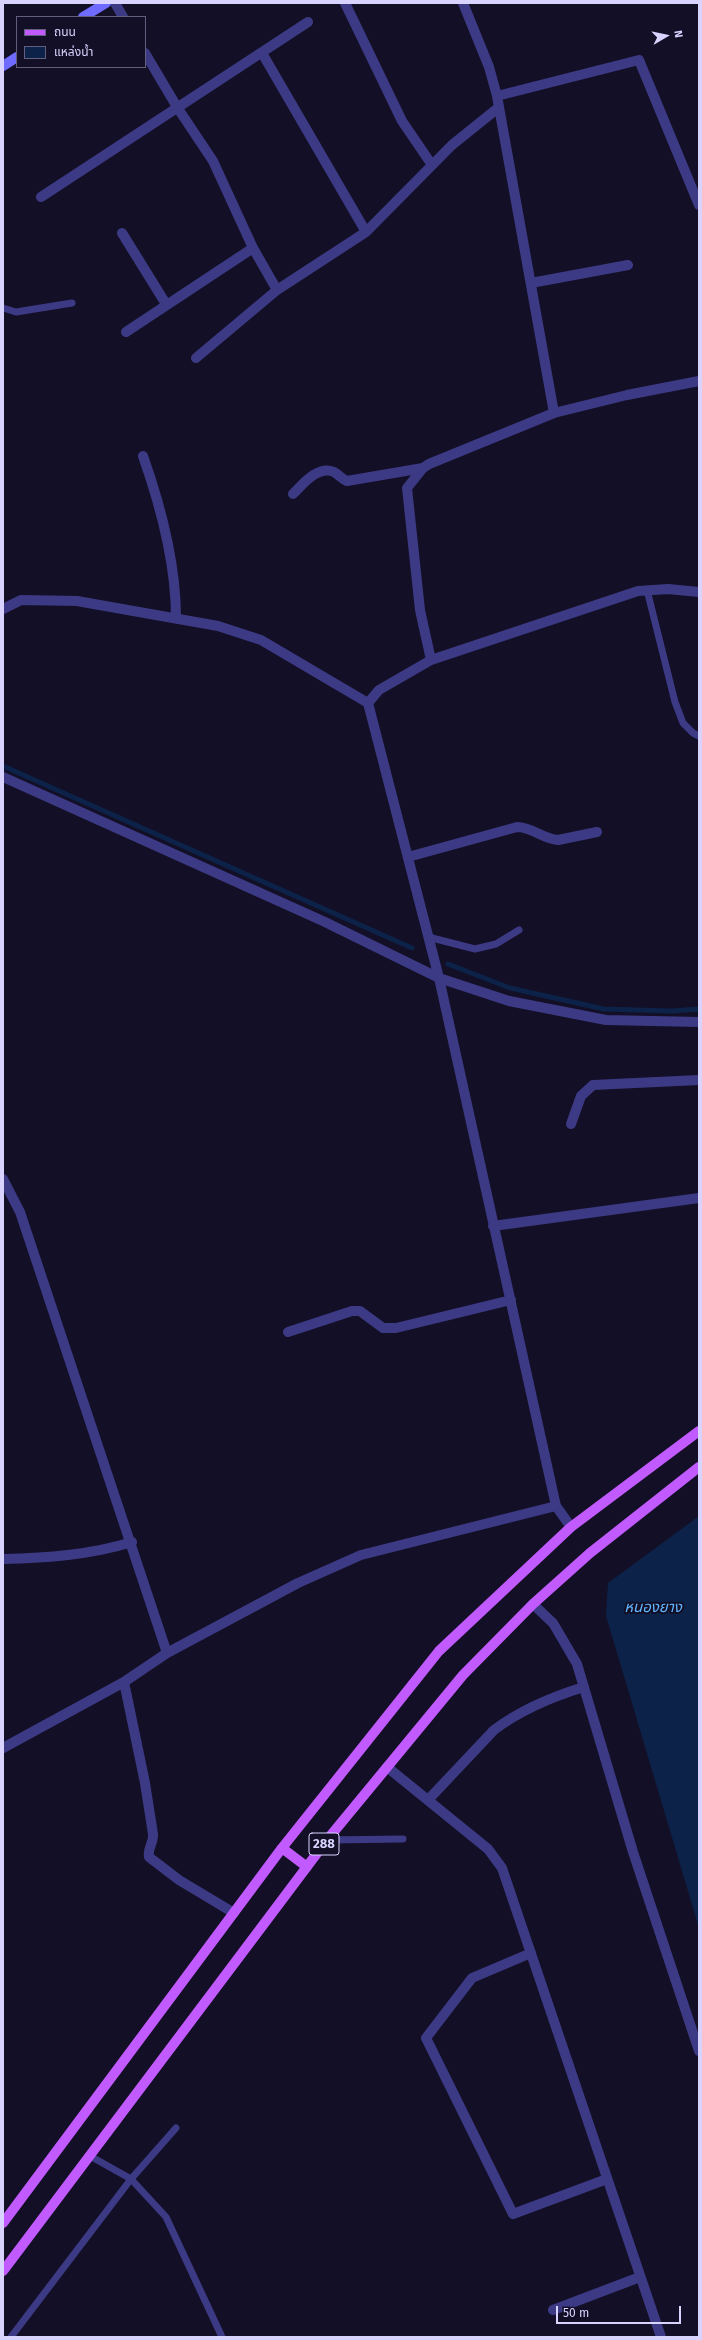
<!DOCTYPE html>
<meta charset="utf-8">
<style>
body{margin:0}
#map{position:relative;width:702px;height:2340px;overflow:hidden;background:#130f26;font-family:"Fira Sans","Noto Sans Thai",sans-serif}
canvas{display:block}
.frame{position:absolute;inset:0;border:4px solid #d9d4ff;pointer-events:none}
.legend{position:absolute;left:16px;top:16px;width:130px;height:52px;box-sizing:border-box;background:#130f26;border:1px solid #625e7d;margin:0;padding:5px 7px;list-style:none;font-size:12px;color:#d9d4ff}
.legend li{display:flex;align-items:center;gap:8px;height:20px}
.legend b{width:20px;border:1px solid #625e7d}
.north{position:absolute;left:646px;top:16px;width:40px;height:40px;-webkit-text-stroke:3px #130f26;paint-order:stroke;rotate:81deg;font-size:11px;font-weight:700;line-height:16px;text-align:center;color:#d9d4ff}
.north::after{content:'';display:block;margin:auto;width:14px;height:18px;background:#d9d4ff;clip-path:polygon(50% 0,100% 100%,50% 72%,0 100%)}
.scale{position:absolute;left:556px;top:2306px;width:125px;height:18px;box-sizing:border-box;border:2px solid #d9d4ff;border-top:0;padding-left:5px;font-size:12px;line-height:14px;white-space:nowrap;color:#d9d4ff;-webkit-text-stroke:3px #130f26;paint-order:stroke}
</style>
<div id="map">
<canvas width="702" height="2340"></canvas>
<div class="frame"></div>
<ul class="legend">
<li><b style="height:5px;background:#c25bff"></b>ถนน</li>
<li><b style="height:11px;background:#0c2248"></b>แหล่งน้ำ</li>
</ul>
<div class="north">N</div>
<div class="scale">50 m</div>
</div>
<script>
const g = document.querySelector('canvas').getContext('2d');
g.lineJoin = 'round';
function fill(path, color) { g.fillStyle = color; g.fill(path, 'evenodd'); }
function stroke(path, color, width, dash) { g.strokeStyle = color; g.lineWidth = width; g.lineCap = dash ? 'butt' : 'round'; g.setLineDash(dash || []); g.stroke(path); }
function label(font, color, halo, rows, align = 'center') {
  g.font = font + ' "Fira Sans","Noto Sans Thai",sans-serif'; g.lineWidth = 4; g.setLineDash([]); g.textBaseline = 'middle'; g.strokeStyle = halo; g.fillStyle = color; for (const [text, x, y, turn = 0] of rows) {
    g.save(); g.translate(x, y); g.rotate((+turn || 0) * Math.PI / 180); g.textAlign = isNaN(turn) ? turn : align; if (halo) g.strokeText(text, 0, 0); g.fillText(text, 0, 0); g.restore();
  }
}
const water = new Path2D(`
 M699,1516V1928L606,1616L608,1583Z`);
const stream = new Path2D(`
 M3,766L412,948
 M448,964L510,988L604,1009L672,1011L699,1009`);
const lane = new Path2D(`
 M3,308L16,312L72,303
 M647,590L675,702L683,723L693,733L699,736
 M428,937L475,949L496,944L519,930
 M327,1840L403,1839
 M90,2156L131,2179L166,2217L222,2337
 M11,2337L131,2179L176,2128`);
const street = new Path2D(`
 M115,3L123,17
 M345,3L402,121L432,165
 M463,3L489,67L497,96L554,413L429,464L423,468L407,488L420,610L431,660L379,690L368,703L439,978L556,1506L571,1527
 M145,53L177,107L213,161L253,248L277,290
 M262,53L366,232
 M497,96L639,60L699,205
 M41,197L308,22
 M122,233L166,304
 M531,283L628,265
 M126,332L253,248
 M196,358L277,290L366,232L452,145L498,108
 M554,413L627,395L699,381
 M143,456C161,507 176,564 176,618
 M293,494C303,484 318,465 334,472C339,475 342,479 347,481L423,468
 M3,609L21,600L77,601L218,626L261,640L368,703
 M431,660L638,591L668,589L699,592
 M3,777L325,922L439,978L509,1001L606,1020L699,1022
 M408,857L517,827C532,827 543,839 558,840L597,832
 M571,1124L581,1096L593,1085L699,1080
 M3,1179L20,1212L167,1653
 M493,1226L699,1198
 M288,1332L352,1311H360L383,1328H396L511,1300
 M3,1559C46,1558 90,1555 132,1542
 M533,1604L553,1623L577,1664L633,1852L699,2051
 M124,1682L145,1783L153,1834C154,1843 147,1848 149,1857L179,1880L234,1913
 M3,1748L124,1682L167,1653L298,1583L361,1555L556,1506
 M387,1767L488,1849L502,1868L661,2337
 M428,1800L494,1730C522,1709 551,1697 584,1687
 M531,1953L472,1978L426,2038L513,2214L607,2179
 M553,2310L640,2277`);
const secondary = new Path2D(`
 M83,17L106,3
 M3,66L17,57`);
const primary = new Path2D(`
 M282,1848L307,1867
 M3,2223L282,1848L439,1651L571,1527L699,1431
 M3,2271L327,1840L463,1675L533,1604L590,1553L699,1467`);
const shields = [
 [324,1844,30]
];
const shieldNames = [
 ["288",324,1844]
];
const waterNames = [
 ["หนองยาง",653,1608]
];
fill(water, '#0c2248');
stroke(stream, '#0c2248', 5);
stroke(lane, '#3d3a85', 7);
stroke(street, '#3d3a85', 10);
stroke(secondary, '#6f6bff', 10);
stroke(primary, '#c25bff', 10);
for (const [x, y, w] of shields) { const box = new Path2D(); box.roundRect(x - w / 2, y - 11, w, 22, 3); g.fillStyle = '#130f26'; g.fill(box); stroke(box, '#d9d4ff', 1); }
label('bold 13px', '#d9d4ff', null, shieldNames);
label('italic 15px', '#62b6ff', '#130f26', waterNames);
</script>
